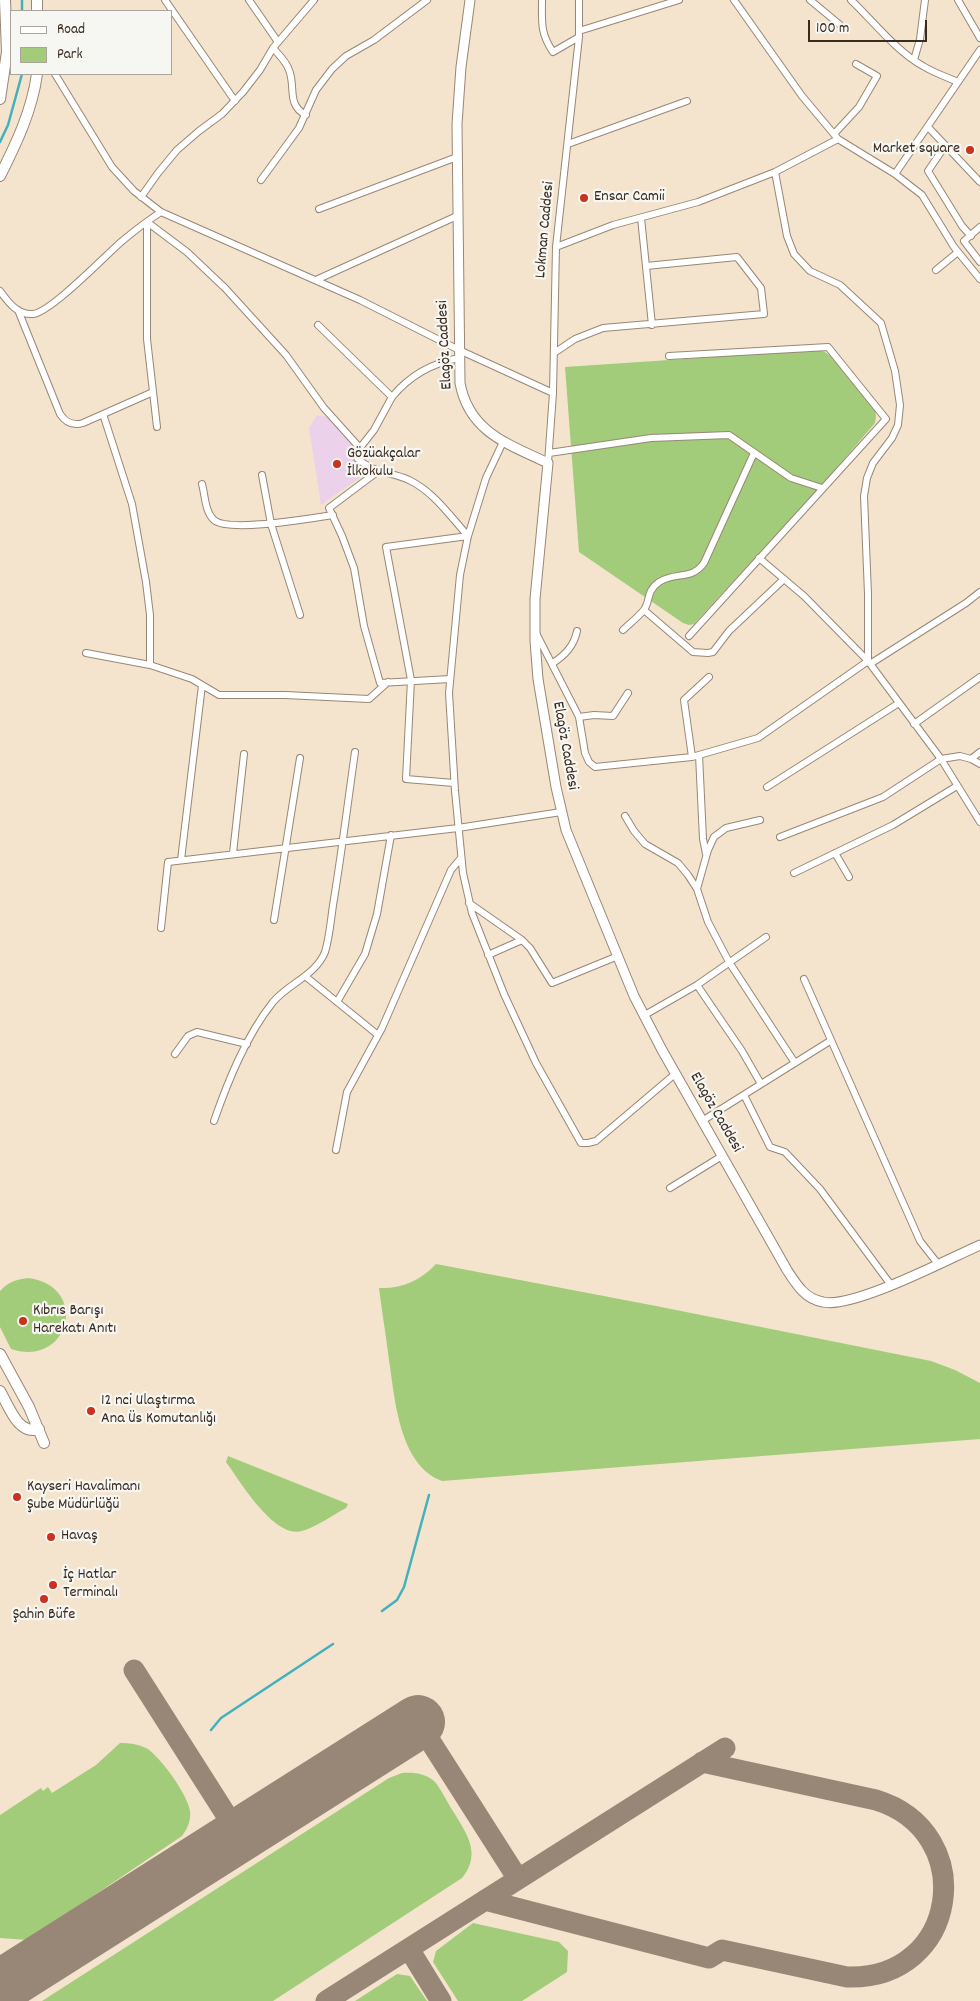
<!DOCTYPE html>
<meta charset="utf-8">
<style>
body{margin:0}
#map{position:relative;width:980px;height:2001px;overflow:hidden;background:#f4e4cd;font-family:Dekko,sans-serif}
canvas{display:block}
.legend{position:absolute;left:10px;top:10px;width:162px;height:65px;box-sizing:border-box;background:#f6f6f2;border:1px solid #aba49d;margin:0;padding:6px 9px;list-style:none;font-size:15px;color:#3b2a1e}
.legend li{display:flex;align-items:center;gap:10px;height:25px}
.legend b{width:25px;border:1px solid #aba49d}
.scale{position:absolute;left:808px;top:20px;width:119px;height:22px;box-sizing:border-box;border:2px solid #3b2a1e;border-top:0;padding-left:6px;font-size:15px;line-height:18px;white-space:nowrap;color:#3b2a1e;-webkit-text-stroke:4px #f6f6f2;paint-order:stroke}
</style>
<div id="map">
<canvas width="980" height="2001"></canvas>
<ul class="legend">
<li><b style="height:6px;background:#fff"></b>Road</li>
<li><b style="height:14px;background:#a2cc79"></b>Park</li>
</ul>
<div class="scale">100 m</div>
</div>
<script>
const g = document.querySelector('canvas').getContext('2d');
g.lineJoin = 'round';
function fill(path, color) { g.fillStyle = color; g.fill(path, 'evenodd'); }
function stroke(path, color, width, dash) { g.strokeStyle = color; g.lineWidth = width; g.lineCap = dash ? 'butt' : 'round'; g.setLineDash(dash || []); g.stroke(path); }
function label(font, color, halo, rows, align = 'center') {
  g.font = font + ' Dekko,sans-serif'; g.lineWidth = 4.5; g.setLineDash([]); g.textBaseline = 'middle'; g.strokeStyle = halo; g.fillStyle = color; for (const [text, x, y, turn = 0] of rows) {
    g.save(); g.translate(x, y); g.rotate((+turn || 0) * Math.PI / 180); g.textAlign = isNaN(turn) ? turn : align; if (halo) g.strokeText(text, 0, 0); g.fillText(text, 0, 0); g.restore();
  }
}
const built = new Path2D(`
 M317,415L328,417L354,447L350,451L352,456L368,472L321,505L309,428Z`);
const green = new Path2D(`
 M818,350L825,352L832,357L875,409L876,416L875,423L823,484L694,624L689,625L683,623L579,552L565,367Z
 M436,1264L656,1306L931,1361L955,1370L980,1383V1439L442,1481C399,1465 395,1399 389,1360C386,1336 382,1312 379,1288C401,1289 420,1281 436,1264Z
 M29,1278C90,1287 70,1368 11,1349L0,1327V1291C8,1282 17,1279 29,1278Z
 M228,1456L348,1504L346,1508C333,1515 316,1527 302,1531C274,1539 240,1481 226,1462Z
 M120,1743C129,1743 138,1744 146,1748C160,1756 188,1795 190,1811C191,1820 188,1828 182,1836L28,1940L0,1938V1815L41,1788L43,1791L48,1787L52,1793L96,1765Z
 M402,1773C413,1772 426,1773 435,1782C441,1789 446,1800 451,1808C465,1831 483,1853 462,1878L273,2001H42L389,1778Z
 M473,1923L559,1942L568,1951L567,1972L522,2001H458L433,1962L436,1951Z
 M397,1974L410,1976L427,2001H355Z`);
const stream = new Path2D(`
 M22,0V11
 M0,142L8,125L22,74
 M382,1611L397,1600L404,1587L429,1495
 M211,1730L221,1718L333,1644`);
const taxiway = new Path2D(`
 M134,1670L239,1835
 M418,1722L518,1879
 M485,1900L709,1958L722,1950L847,1977C959,1981 980,1832 876,1800L702,1762
 M409,1949L441,2001
 M326,2001L725,1748`);
const runway = new Path2D(`
 M0,1987L418,1722`);
const street = new Path2D(`
 M165,0L235,101
 M249,0L278,42
 M542,0C542,22 540,33 553,52L579,37
 M734,0L802,96L838,139L895,174L922,195L954,247L980,279
 M810,0L839,24
 M851,0C873,21 896,51 923,66C934,73 947,77 958,82
 M958,0L980,38
 M579,31L679,0
 M273,48C278,54 286,61 289,70C296,86 286,105 306,115
 M914,60L920,39L925,0
 M55,74L112,167L134,191L161,212L360,300L459,350L553,393
 M928,127L980,182
 M834,134L859,107L877,76L856,64
 M568,144L687,101
 M945,146L928,171L962,226L971,236
 M895,174L980,50
 M261,180L299,128L316,90L332,69L346,56L374,40L427,0
 M141,197L158,173L177,150L199,131L222,114L243,92L260,70L273,48L314,0
 M319,209L457,157
 M641,218L652,325
 M147,222L187,252L225,288L286,355L324,408L360,448
 M147,222V339L157,427
 M980,227L964,241L980,262
 M556,247L613,225L698,202L775,172L838,139
 M936,270L958,252
 M316,280L457,216
 M0,291C8,302 17,315 33,314C51,312 105,256 121,242C134,231 147,221 161,212
 M18,310L60,414C66,423 73,426 83,423L153,392
 M318,325L392,397L374,430L356,453L357,458C374,474 389,471 409,480C434,492 450,516 468,536
 M554,353L575,339L603,328L764,314L761,288L737,257L646,266
 M669,356L828,347L886,419L689,636
 M392,397C410,375 432,363 459,358
 M103,414L132,504L146,582L150,615V665
 M503,442L486,478L468,536L460,575L449,693L455,791L463,873L472,913L504,994L536,1063L581,1143H588L596,1141L675,1074
 M549,453L651,438L729,435L791,478L822,488
 M548,463L553,393L556,247L579,37V0
 M377,472L329,508L342,536L354,568L364,626L380,683L450,679
 M262,475L271,524L300,615
 M202,484C205,495 205,512 214,520C229,533 312,518 333,515
 M759,558L804,596L868,661L941,759L980,822
 M644,610L693,652L708,653L713,652L729,631L784,579
 M623,630C629,624 637,618 643,611C651,602 645,592 659,582C676,571 691,581 704,563L754,453
 M535,631L579,717L585,753L589,762L595,767L692,757L758,738L868,661V594L864,496L867,478L873,463L892,438L898,425L900,405L895,371L881,323L840,285L810,271L794,254L787,236L775,172
 M86,653L150,665L192,679L219,695H285L369,699L388,682
 M553,663C565,655 574,646 577,631
 M870,664L966,603L980,592
 M579,717L594,715L613,716L628,693
 M914,724L980,677
 M699,755L703,839L706,854
 M692,757L684,700L709,677
 M971,759L980,752
 M454,783L406,779L411,680L386,547L468,536
 M767,787L899,703
 M625,816L634,831L645,844L678,863L688,875L697,889
 M760,820L726,828L714,837L708,850L697,889L708,922L729,962L795,1063
 M780,837L883,797L941,759L960,756L971,759L980,764
 M233,853L244,754
 M835,853L849,877
 M181,860L202,685
 M794,873L893,825L957,786
 M469,903L522,940L530,948L552,983L618,956
 M274,920L300,758
 M161,928L168,862L458,828L561,812
 M488,955L522,940
 M305,976L378,1035
 M804,979L920,1241L938,1264
 M697,985L742,1051L761,1084
 M337,1002L365,954L377,914L391,835
 M643,1016L697,985L766,937
 M175,1054L188,1036L197,1032L247,1044
 M744,1095L770,1147L785,1152L820,1189L891,1285
 M214,1121C228,1081 246,1036 273,1002C288,984 316,975 325,952C330,936 331,916 334,899C342,850 348,801 355,752
 M702,1121L830,1041
 M336,1150L347,1092L382,1028L451,870L461,858
 M670,1188L722,1156`);
const secondary = new Path2D(`
 M470,0L461,67L457,124L460,383C469,432 508,444 548,463L535,599V641L538,679L556,787L566,830L634,996L662,1050L787,1270C796,1284 805,1299 823,1302C853,1309 948,1259 980,1245`);
const primary = new Path2D(`
 M37,0V11
 M0,99L7,52L5,0
 M0,176C16,144 32,111 37,74
 M0,1354L29,1407L44,1443
 M0,1391C9,1406 18,1436 39,1429`);
const markers = [
 [970,150,5,"#c8321e"],
 [584,198,5,"#c8321e"],
 [337,464,5,"#c8321e"],
 [23,1321,5,"#c8321e"],
 [91,1411,5,"#c8321e"],
 [17,1497,5,"#c8321e"],
 [51,1537,5,"#c8321e"],
 [53,1585,5,"#c8321e"],
 [44,1599,5,"#c8321e"]
];
const poiNames = [
 ["Market square",960,150,"right"],
 ["Ensar Camii",594,198],
 ["Gözüakçalar",347,455],
 ["İlkokulu",347,473],
 ["Kıbrıs Barışı",33,1312],
 ["Harekatı Anıtı",33,1330],
 ["12 nci Ulaştırma",101,1402],
 ["Ana Üs Komutanlığı",101,1420],
 ["Kayseri Havalimanı",27,1488],
 ["Şube Müdürlüğü",27,1506],
 ["Havaş",61,1537],
 ["İç Hatlar",63,1576],
 ["Terminalı",63,1594],
 ["Şahin Büfe",44,1616,"center"]
];
const streetNames = [
 ["Lokman Caddesi",546,230,-85],
 ["Elagöz Caddesi",446,345,-93],
 ["Elagöz Caddesi",564,746,80],
 ["Elagöz Caddesi",715,1113,60]
];
fill(built, '#ecd1ea');
fill(green, '#a2cc79');
stroke(stream, '#42b1bd', 2.5);
stroke(taxiway, '#988776', 21);
stroke(runway, '#988776', 54);
stroke(street, '#988776', 8);
stroke(secondary, '#988776', 11);
stroke(primary, '#988776', 12);
stroke(street, '#fff', 6);
stroke(secondary, '#fff', 9);
stroke(primary, '#fff', 10);
for (const [x, y, r, color] of markers) { const dot = new Path2D(); dot.arc(x, y, r, 0, 2 * Math.PI); g.fillStyle = color; g.fill(dot); stroke(dot, '#f6f6f2', 2); }
label('16px', '#3b2a1e', '#f6f6f2', poiNames, 'left');
label('16px', '#3b2a1e', '#f6f6f2', streetNames);
</script>
